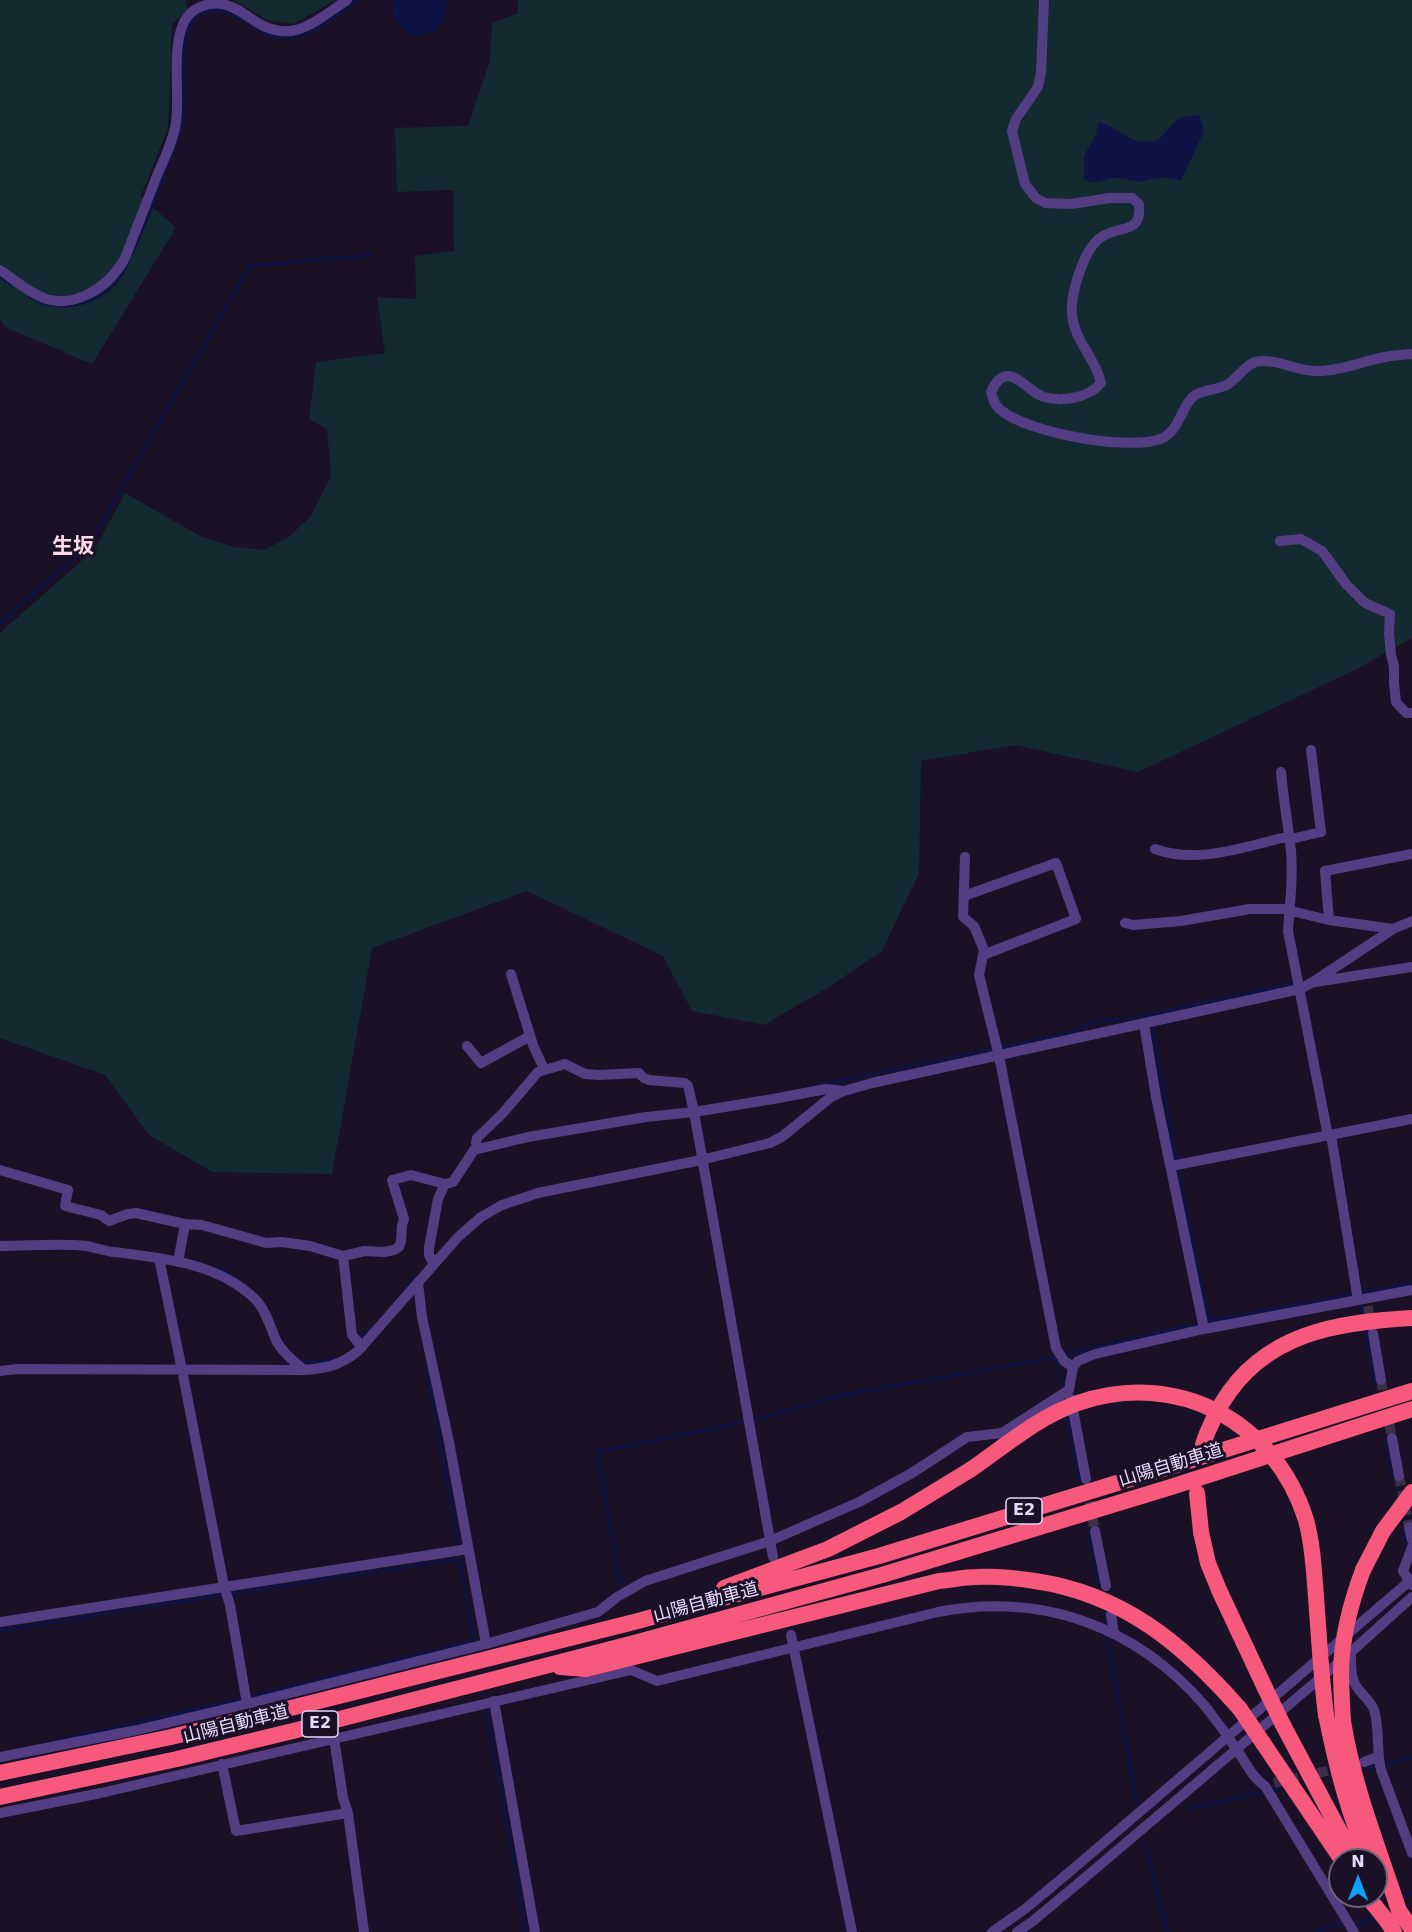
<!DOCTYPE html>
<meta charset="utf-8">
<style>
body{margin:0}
#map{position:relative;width:1412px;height:1932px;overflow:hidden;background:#1a1127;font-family:"DejaVu Sans",sans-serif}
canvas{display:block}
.north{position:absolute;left:1328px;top:1848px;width:60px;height:60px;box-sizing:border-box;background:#1a1127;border:2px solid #6c617d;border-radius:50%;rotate:0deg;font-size:16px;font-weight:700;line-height:24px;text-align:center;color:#e6d9fd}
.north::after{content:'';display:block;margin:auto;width:21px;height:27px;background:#0ea0f4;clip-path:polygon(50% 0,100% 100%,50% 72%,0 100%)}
</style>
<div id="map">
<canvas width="1412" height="1932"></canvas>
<div class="north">N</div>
</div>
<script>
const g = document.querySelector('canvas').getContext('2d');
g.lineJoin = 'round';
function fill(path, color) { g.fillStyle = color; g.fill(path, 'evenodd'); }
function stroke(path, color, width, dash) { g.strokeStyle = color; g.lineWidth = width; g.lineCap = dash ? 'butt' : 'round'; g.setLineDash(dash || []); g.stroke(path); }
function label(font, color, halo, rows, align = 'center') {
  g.font = font + ' "DejaVu Sans","Noto Sans JP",sans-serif'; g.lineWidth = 6; g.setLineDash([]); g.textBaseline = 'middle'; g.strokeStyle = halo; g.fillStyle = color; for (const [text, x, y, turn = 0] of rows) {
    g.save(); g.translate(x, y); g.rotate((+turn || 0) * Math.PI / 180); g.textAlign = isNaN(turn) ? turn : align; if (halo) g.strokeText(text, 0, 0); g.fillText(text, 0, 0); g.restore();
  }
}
const green = new Path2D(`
 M0,0H185L188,9L172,24L168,128L141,196L176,228L92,364L5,327L0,319Z
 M234,0H336L293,24L267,20Z
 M518,0H1412V638L1359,668L1138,772L1016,745L921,761L919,873L882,951L829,987L764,1025L692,1011L663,956L527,891L372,948L332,1174L212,1172L149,1135L105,1075L0,1038V633L95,549L125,493L200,536L234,547L264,550L289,537L311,516L331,476L327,429L309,419L316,362L385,353L377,297L416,299L415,256L454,251L453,190L397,192L395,128L468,126L490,61L492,23L518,13Z`);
const water = new Path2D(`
 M394,0H448C444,27 436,38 408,34C399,23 388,14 394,0Z
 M1199,115L1204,131L1181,181C1164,176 1160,177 1144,181C1135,183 1125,178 1116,178C1103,177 1100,188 1084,179V156L1096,134L1098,123C1111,121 1127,143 1146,142C1164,141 1164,131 1176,121C1182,116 1192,116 1199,115Z`);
const stream = new Path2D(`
 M132,254C145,224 157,195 168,164C175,147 182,130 184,112C186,86 177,31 199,15C221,0 252,26 270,36C303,46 333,17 359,0
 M0,277L11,284
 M29,296C54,313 90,307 112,287C120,280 125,269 129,260
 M0,623L90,544L250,266L371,255
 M1153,1025L1176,1159L1209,1321
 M820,1085L1075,1032C1095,1017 1100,1019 1125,1020L1294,983
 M214,1267L226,1272L245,1284
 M403,1292L415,1277
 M1361,1293L1412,1283
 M1361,1307L1362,1312
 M1366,1331L1375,1381
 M359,1341L373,1326
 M1064,1355L1209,1321L1354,1294
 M1056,1357L1062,1388
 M300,1361L317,1362L335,1359
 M426,1362L459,1548
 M1068,1417L1079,1479
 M1386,1440L1393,1477
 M1403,1530L1405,1543
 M1089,1531L1099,1585
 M621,1585L597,1452L755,1420L843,1395L1058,1357
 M230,1594L460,1559L477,1657
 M1104,1614L1106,1627
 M0,1631L223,1595
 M1107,1634L1137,1804
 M482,1687L485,1701
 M486,1708L525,1922V1932
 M64,1739L242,1699L474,1641
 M1366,1769L1412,1758
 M1189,1809L1277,1789
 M1145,1843L1168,1932
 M1405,1896L1412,1893
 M1353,1924H1362L1373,1917
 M1316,1932L1340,1923H1346`);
const minorTunnel = new Path2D(`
 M1368,1306L1371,1327
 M1381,1380L1392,1438
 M1399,1476L1409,1527
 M1087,1487L1095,1531
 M1274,1783L1343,1767`);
const minor = new Path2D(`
 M1044,0L1041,73L1038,87L1016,119L1012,131L1025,184L1036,198L1045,203L1071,204L1110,198H1132L1139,204C1142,234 1122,225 1103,236C1084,246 1070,295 1072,315C1074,340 1096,359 1101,383C1089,398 1062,402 1044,397C1025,391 1007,356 991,392C993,399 995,407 1002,411C1029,433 1128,451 1160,439C1177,433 1180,413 1190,400C1197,390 1216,390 1227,385C1237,379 1244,366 1255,362C1275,357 1297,372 1318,371C1341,371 1363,361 1385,357C1394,355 1403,355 1412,354
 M0,270C13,279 25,289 39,296C73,312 109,287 125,258C136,229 147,201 158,173C165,157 174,139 176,122C180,92 171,49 184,22C191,8 207,2 222,4C235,6 247,16 258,23C294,45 318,19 347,0
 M1280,541L1301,539L1322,551L1346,584L1365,603L1390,614L1389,633L1391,655L1394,666V683L1396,702L1406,713H1412
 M1281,772C1283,795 1287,819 1290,842C1294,871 1290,902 1288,931L1328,1136
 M1155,849C1196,864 1241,848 1282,838H1295L1321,832L1311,750
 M965,857L963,917L974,926L984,950L979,975L999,1056L1056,1348L1064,1361L1073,1367
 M964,896L1056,863L1076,919L983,955
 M1329,920L1325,871L1412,854
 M1125,923L1133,925L1181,921L1250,909H1283L1329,920L1393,929
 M511,974L533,1045L544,1069
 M1315,982L1412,967
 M1144,1024L1156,1097L1204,1329
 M467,1046L481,1063L530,1036
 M1331,1135L1358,1300
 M478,1148L476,1143L477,1138L503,1113L538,1072L565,1064L585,1074L599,1075L639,1073L644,1078L649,1080L685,1083L688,1086L694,1112L773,1557
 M1171,1166L1412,1119
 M0,1170L68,1190L65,1206L101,1215L109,1221L128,1214L136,1213L185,1224L202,1225L266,1243L282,1242L310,1246L343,1256L365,1251L384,1252L394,1250L399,1247L401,1241L402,1225L404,1219L392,1180L411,1175L445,1184
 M0,1246C29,1246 59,1243 87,1246C96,1248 105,1251 114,1252C163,1258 218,1263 255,1299C266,1310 270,1327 276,1340C282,1352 294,1362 304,1370
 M343,1256L352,1335L362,1347
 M159,1258L182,1370L224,1586L230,1605L247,1704
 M178,1262L185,1224
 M434,1264L429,1255V1248L438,1199L445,1184L453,1182L474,1150L528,1137L646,1117L694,1112L773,1099L826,1089L844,1091
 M418,1283L422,1317L449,1442L486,1644
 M1373,1333L1381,1380
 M0,1371L17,1369L304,1370C327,1368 339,1366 358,1351L458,1237L481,1217L502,1205L538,1193L701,1160L770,1143L783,1136L831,1097L844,1091L872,1083L1300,989L1313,982L1393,929L1412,921
 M1071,1399L1086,1479
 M1392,1438L1399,1476
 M1409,1527L1412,1540
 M1095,1531L1106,1586
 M1412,1547L1403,1571L1412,1585
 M1111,1615L1114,1634
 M0,1622L468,1549
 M791,1635L852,1932
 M1351,1652C1351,1662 1350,1675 1355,1684C1360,1694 1370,1699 1374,1710C1380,1728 1376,1751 1381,1770L1412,1853
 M494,1701L535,1932
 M334,1738L343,1798L348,1813L364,1932
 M0,1757L137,1730L247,1704L486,1644L598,1612L617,1597L645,1581L770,1541L859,1502L912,1473L967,1437L1002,1433L1069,1390L1073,1367L1078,1361L1095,1354L1204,1329L1412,1290
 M1364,1762L1378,1757
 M222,1764L236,1831L348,1813
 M0,1813L101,1793L631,1670L657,1681L938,1612C1042,1592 1136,1626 1205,1706C1216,1720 1227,1735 1237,1750C1246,1763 1252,1777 1265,1786L1354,1932
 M992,1932L1025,1909L1073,1869L1412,1579
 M1017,1932L1033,1921L1081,1881L1351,1652L1412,1597`);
const highway = new Path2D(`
 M1203,1445C1207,1430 1215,1416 1222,1403C1264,1333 1337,1322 1412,1318
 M1197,1493L1201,1532L1208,1563L1219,1590L1265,1688
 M1363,1570L1383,1531L1412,1492
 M724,1588L828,1549L901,1512L970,1470
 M560,1667L586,1669L939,1581C952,1580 964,1577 976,1577C996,1576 1016,1578 1035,1581C1123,1594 1183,1644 1240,1709
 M1326,1715C1336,1764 1348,1814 1369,1860
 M1343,1721C1354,1789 1378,1846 1399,1911
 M1283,1725L1355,1860
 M1263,1743L1342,1860
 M0,1773L171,1737L291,1708L634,1622L879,1556L1166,1468L1412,1391
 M0,1797L177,1759L297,1730L638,1642L882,1575L1171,1487L1412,1409
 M1367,1896L1387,1921`);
const highwayBridge = new Path2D(`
 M970,1470C1005,1446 1038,1417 1078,1403C1177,1369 1275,1421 1306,1520C1313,1545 1314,1572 1316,1597C1319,1636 1321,1676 1326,1715
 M1265,1688L1283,1725
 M1240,1709L1263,1743
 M1343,1721C1342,1704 1341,1687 1341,1670C1342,1636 1351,1602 1363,1570
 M1399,1911L1412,1929
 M1387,1921L1394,1932`);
const shields = [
 [1024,1511,36],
 [320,1724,36]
];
const shieldNames = [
 ["E2",1024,1511],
 ["E2",320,1724]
];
const streetNames = [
 ["山陽自動車道",1171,1466,-17],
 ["山陽自動車道",706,1603,-15],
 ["山陽自動車道",236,1725,-14]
];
const quarterNames = [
 ["生坂",73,548]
];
fill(green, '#142a31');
fill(water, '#0d1344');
stroke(stream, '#0d1344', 3);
stroke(minorTunnel, '#392f47', 10, [10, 5]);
stroke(minor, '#533e84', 10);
stroke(highway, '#f7597c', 16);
stroke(highwayBridge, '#f7597c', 16);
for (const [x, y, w] of shields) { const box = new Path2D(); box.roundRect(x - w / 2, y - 13, w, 26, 4.5); g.fillStyle = '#1a1127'; g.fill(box); stroke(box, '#e6d9fd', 1.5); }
label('bold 16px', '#e6d9fd', null, shieldNames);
label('18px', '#e6d9fd', '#1a1127', streetNames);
label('bold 21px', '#fddae7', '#1a1127', quarterNames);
</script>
